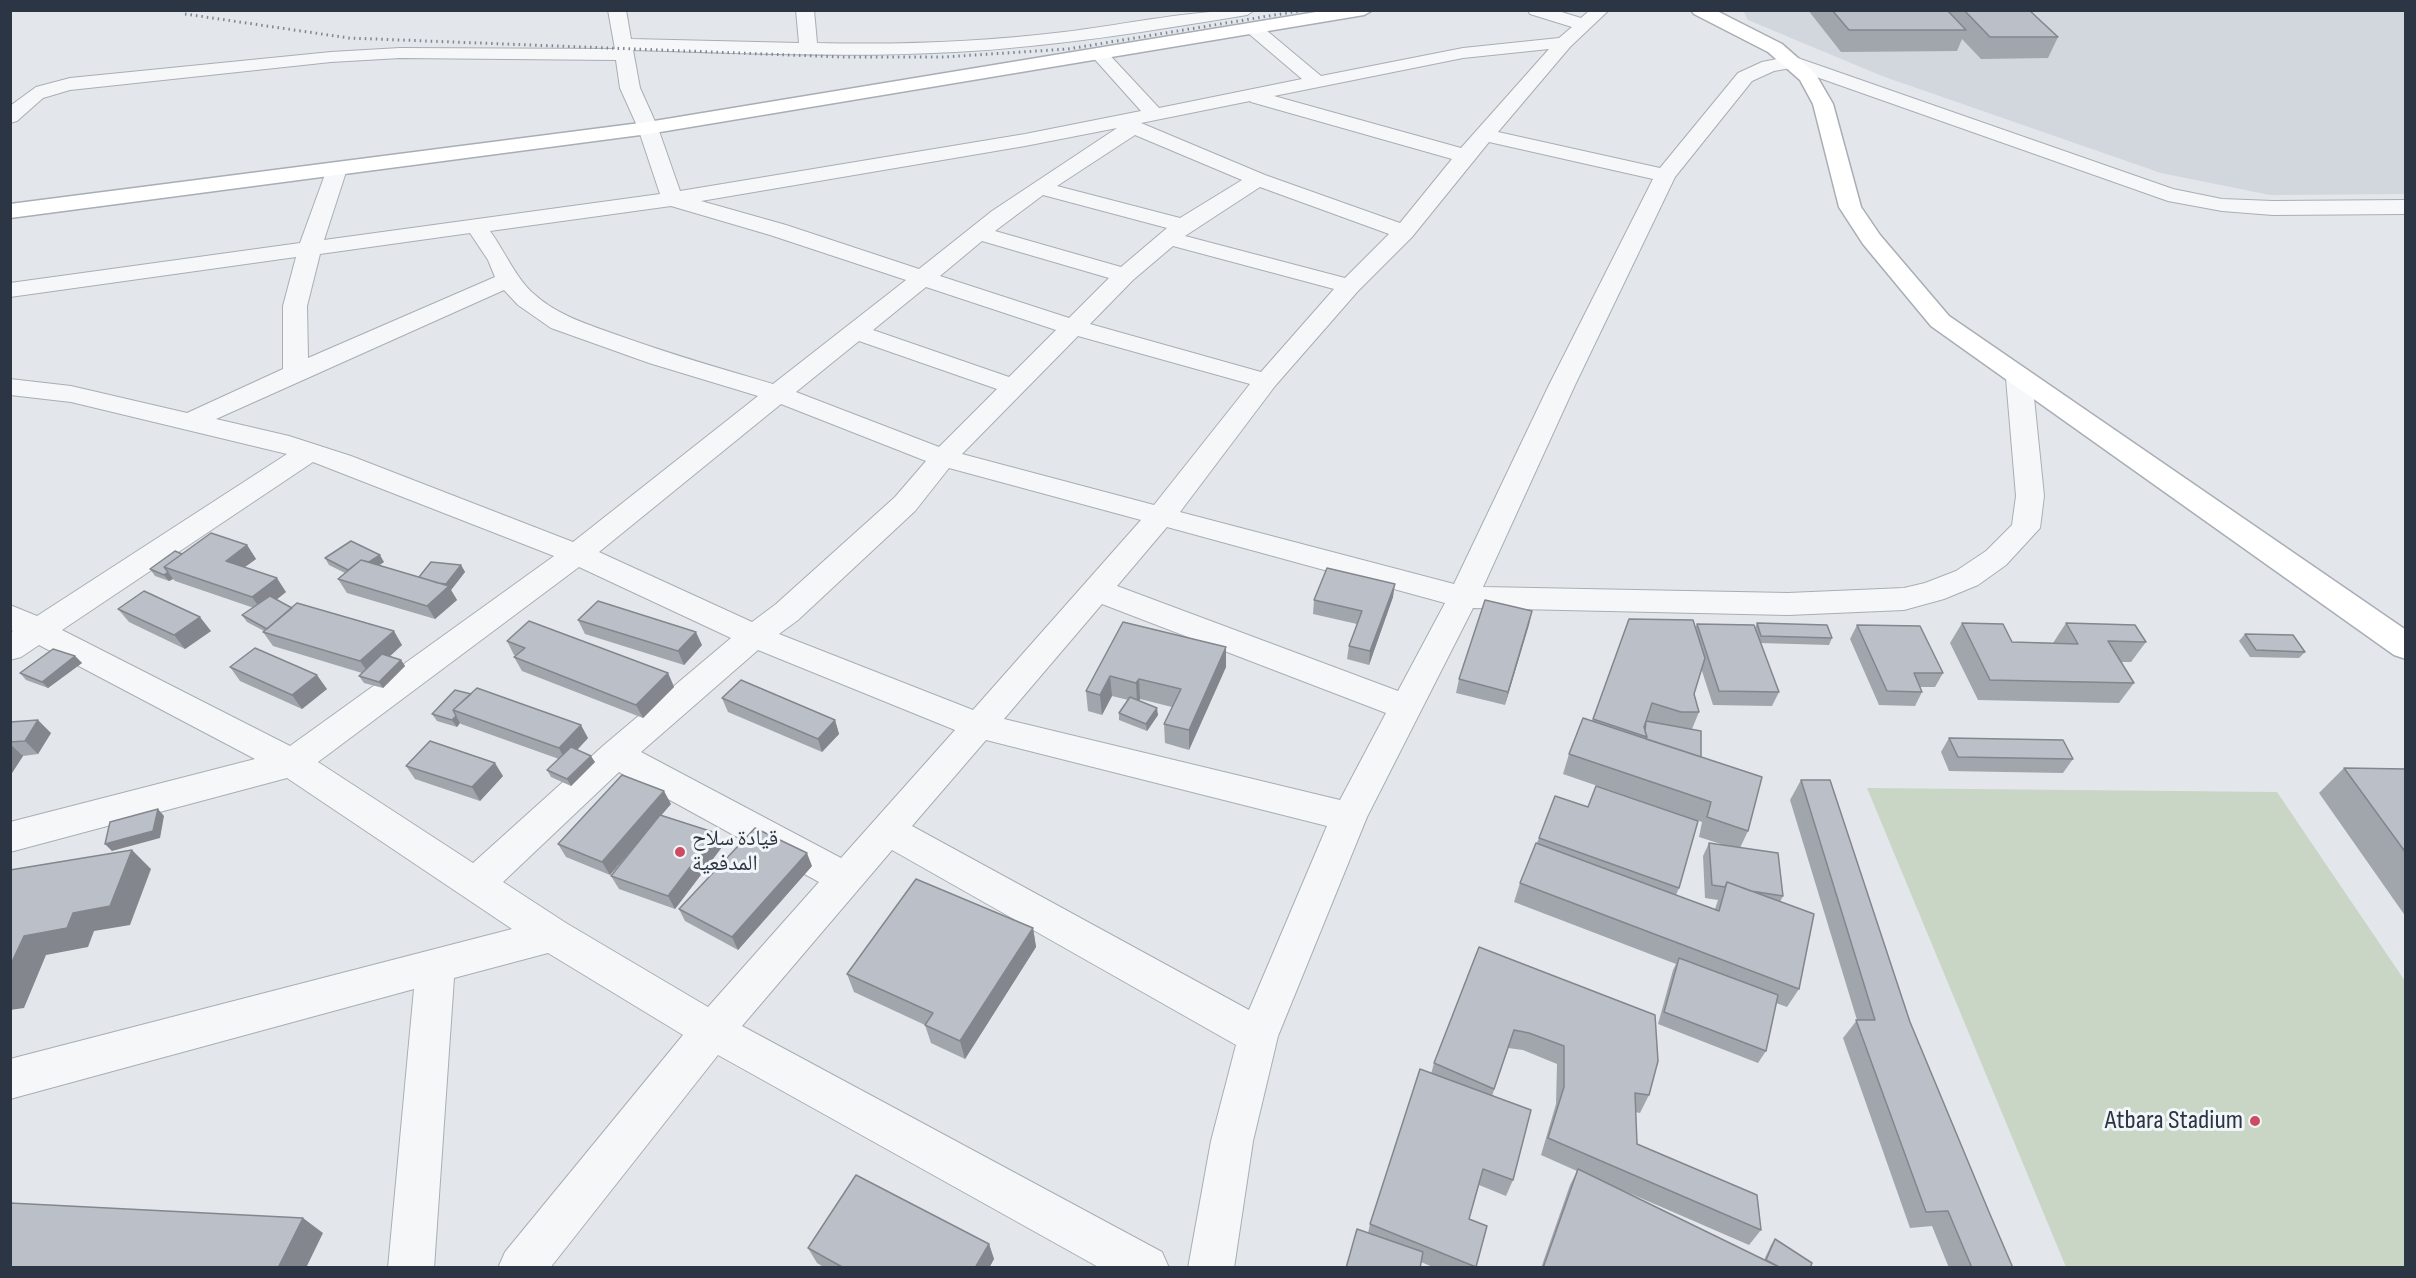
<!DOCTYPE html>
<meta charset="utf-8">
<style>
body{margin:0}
#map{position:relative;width:2416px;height:1278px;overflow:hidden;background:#e3e7eb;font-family:"Sofia Sans Condensed",sans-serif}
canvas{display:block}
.frame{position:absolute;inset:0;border:12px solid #2b3543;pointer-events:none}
</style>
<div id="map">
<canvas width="2416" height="1278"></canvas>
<div class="frame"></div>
</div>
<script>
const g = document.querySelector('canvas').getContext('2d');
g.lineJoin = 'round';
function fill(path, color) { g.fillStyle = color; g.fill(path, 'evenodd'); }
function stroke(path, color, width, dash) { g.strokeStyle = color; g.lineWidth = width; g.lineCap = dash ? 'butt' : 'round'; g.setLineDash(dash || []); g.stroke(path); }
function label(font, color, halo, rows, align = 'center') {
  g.font = font + ' "Sofia Sans Condensed","Noto Naskh Arabic",sans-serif'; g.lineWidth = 6; g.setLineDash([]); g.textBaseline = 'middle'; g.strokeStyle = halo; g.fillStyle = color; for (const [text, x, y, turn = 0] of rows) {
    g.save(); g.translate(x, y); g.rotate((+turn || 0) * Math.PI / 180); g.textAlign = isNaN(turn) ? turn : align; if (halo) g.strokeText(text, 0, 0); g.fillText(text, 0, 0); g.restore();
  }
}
const built = new Path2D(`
 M1743,11H2405V194L2270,195L2161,173L1882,76L1748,20Z`);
const green = new Path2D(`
 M1867,788L2277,792L2405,981V1267H2066Z`);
const street = new Path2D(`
 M608,10H626L631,39L799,43L796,10H814L817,43C899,45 982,42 1064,32C1128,24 1191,10 1255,10L1247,15C1150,31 1053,47 955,52C847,58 740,53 633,50L640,88L658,128L680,191L1025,134L1141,111L1090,54L1093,50H1105L1159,108L1302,79L1248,33L1245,29L1248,25H1260L1321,76L1463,48L1559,38L1572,27L1530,14L1528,10H1555L1581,18L1590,10H1609L1570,47L1498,132L1660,168L1738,73L1762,62L1792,56L2173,189L2222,199L2273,201L2406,200V214L2273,215L2222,211L2168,201L1791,68L1774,71L1752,81L1675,177L1575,385L1483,587L1788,593L1904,588L1925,583L1956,571L1986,551L2012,525L2016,496L2006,378L2010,373L2019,370L2028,373L2032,378L2044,496L2040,528L2006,565L1978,585L1944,599L1904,610L1788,615L1473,608L1367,817L1278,1036L1253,1141L1234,1268H1188L1211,1141L1236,1045L892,850L742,1026L1162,1252L1169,1268H1100L718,1055L550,1268H498L505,1252L683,1035L548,953L454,978L434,1268H388L414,989L10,1099V1059L512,929L287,778L10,852V822L255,759L39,645L21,657L10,660V633L13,631L10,630V605L37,616L287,454L71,402L10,395V379L71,386L187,413L283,369V306L296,257L10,297V283L300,243L327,169L330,165L337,163L344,165L347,169L324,240L660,194L638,128L620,88L616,60L400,58L331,62L70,90L43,98L17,121L10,123V106L36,87L70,78L331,52L400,48L615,49ZM1549,49L1461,148L1274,96L1463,58ZM1250,101L1251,102L1452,159L1400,223L1265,175L1141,123ZM1117,128L992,211L919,269L786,225L701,201L1025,146ZM1135,135L1242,180L1180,218L1057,186ZM1489,142L1653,179L1549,385L1454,584L1180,512L1275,386L1358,291L1412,237ZM1260,187L1389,234L1345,278L1185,236ZM1043,195L1167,228L1121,267L995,231ZM671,206L770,235L906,280L773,384C722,369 670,354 620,336C590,325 558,316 534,294C517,280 504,250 490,231ZM470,233L488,260L495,277L308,358L307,306L320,254ZM982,241L1109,278L1069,318L940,276ZM1173,246L1334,289L1261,372L1090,324L1133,280ZM926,287L1056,330L1009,377L873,330ZM504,290L518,305L551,328L649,363L758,396L573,542L351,456L289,436L216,419ZM1078,336L1250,384L1154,505L962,454ZM859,341L997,389L939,447L796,392ZM781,404L926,461L895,497L776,604L752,622L599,552ZM313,462L554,556L290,746L62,630ZM949,468L1141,520L973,710L779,634L798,620L915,511ZM1167,527L1445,603L1398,691L1117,586ZM579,567L731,638L604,745L473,863L318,762ZM1102,604L1386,713L1340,800L1004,719ZM758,650L955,730L841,858L641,752ZM986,740L1327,826L1249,1010L912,826ZM619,772L819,882L708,1007L566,923L503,882Z`);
const secondary = new Path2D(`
 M1328,10H1373L1364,15L648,134L10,218V204L648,122Z
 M1691,10H1715L1782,44L1815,73L1833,104L1861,207L1880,235L1949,316L2406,630V659L2394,655L1931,326L1863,244L1839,207L1813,104L1800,80L1768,52L1694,14Z`);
const rail = new Path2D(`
 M185,14L349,38L842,57H944L1068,49L1305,10`);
const wall = new Path2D(`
 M1808,10H2029L2058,37L2048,58L1981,59L1962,39L1957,51L1841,52Z
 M247,545L256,559L245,567L286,592L276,600L292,608L402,645L389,656L401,660L405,666L383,688L364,683L359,676L362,673L273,646L263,632L264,631L247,622L242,615L254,608L175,581L173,579L169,581L155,576L150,569L182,554Z
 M325,558L384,562L379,565L419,577L461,565L465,572L451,590L457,600L435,619L347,593L338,579L345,573L329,565Z
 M1393,597L1369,665L1347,659L1349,646L1357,624L1313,614L1314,600Z
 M118,609L211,631L185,649L129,622Z
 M1532,611L1505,705L1456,693L1459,679Z
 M1629,619L1695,628L1697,624L1755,628L1757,623L1832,638L1829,645L1760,643L1779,692L1772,706L1713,705L1701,668L1694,694L1699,712L1692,729L1701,757L1748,831L1740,848L1783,896L1780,902L1799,989L1787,1007L1776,1003L1766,1051L1758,1063L1658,1024L1673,970L1676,964L1514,902L1520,883L1539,838L1679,888L1676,895L1715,909L1718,900L1705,898L1703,856L1709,843L1724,845L1699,837L1702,822L1563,774L1569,754L1592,721Z
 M578,620L702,645L684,665L585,634Z
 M1123,622L1226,647V667L1189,750L1165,743L1164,724L1172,707L1140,699L1139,701L1158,715L1147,731L1119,720V713L1128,700L1112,696L1102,715L1088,711L1086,691Z
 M1962,623L2012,642L2053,643L2066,623L2146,642L2131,662H2121L2134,683L2119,703L1978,700L1950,643Z
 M1857,625L1943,673L1935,687H1920L1922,692L1915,706L1879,705L1850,639Z
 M2245,634L2305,652L2299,658L2250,657L2239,641Z
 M507,641L668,673L674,687L643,718L522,671L514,657L516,655H514Z
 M75,656L82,663L48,688L26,680L20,673Z
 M230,667L327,689L302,709L240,681Z
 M455,690L588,738L577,750L595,762L571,786L551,777L547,770L559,759L461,724L460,723L457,727L437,721L432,714Z
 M722,698L835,720L839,734L822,752L728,712Z
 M10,722L51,733L38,754L23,756L10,776Z
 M1949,738L2073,759L2063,773L1949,771L1941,752Z
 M406,766L503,776L480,801L415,779Z
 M2344,768L2406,769V917L2319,793Z
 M1801,780L1910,1022L1989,1212L2013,1268H1949L1932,1226L1910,1228L1843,1038L1857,1020L1790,800Z
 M671,804L661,815L716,833L722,847L675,909L619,889L611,876L639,841L610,875L566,857L558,844Z
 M812,866L738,950L685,921L679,909Z
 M1033,928L1036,947L965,1059L931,1043L925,1025L854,992L847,974Z
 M1479,947L1649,1095L1640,1113L1635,1112L1637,1144L1761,1230L1749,1245L1620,1189L1764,1260L1771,1245L1775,1239L1810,1268H1541L1570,1185L1577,1171L1541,1155L1556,1104L1557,1064L1523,1050L1508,1048L1492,1096L1513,1180L1506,1196L1479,1185L1469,1219L1476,1268H1435L1421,1262L1368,1233L1370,1224L1431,1074L1434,1063Z
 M989,1244L994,1259L989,1268H825L817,1263L808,1248Z`);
const shadedWall = new Path2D(`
 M247,545L256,559L235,574L226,561Z
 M380,555L384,562L358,580L353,573Z
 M461,565L465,572L451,590L457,600L435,619L427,606L448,587L446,584Z
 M168,572L173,579L169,581L164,575Z
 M277,578L286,592L262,611L252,597Z
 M1395,584L1393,597L1369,665L1370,651Z
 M1532,611L1529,625L1505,705L1508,692Z
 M200,617L211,631L185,649L174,635Z
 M394,631L402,645L370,675L360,661Z
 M696,632L702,645L684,665L678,651Z
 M1226,647V667L1189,750V730Z
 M75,656L82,663L48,688L42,682Z
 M401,660L405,666L383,688L379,682Z
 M668,673L674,687L643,718L636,705Z
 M317,675L327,689L302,709L292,695Z
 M1110,676L1112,696L1102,715L1100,695Z
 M1139,679L1140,699L1137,703L1136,683Z
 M1157,708L1158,715L1147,731L1146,724Z
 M456,716L460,723L457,727L452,720Z
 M38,720L51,733L38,754L25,741Z
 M835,720L839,734L822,752L818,739Z
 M581,725L588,738L566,762L559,748Z
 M10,744L23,756L10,776Z
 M591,756L595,762L571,786L567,779Z
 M495,763L503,776L480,801L472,787Z
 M664,791L671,804L610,875L602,862Z
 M158,809L164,816L160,838L112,851L105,844Z
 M716,833L722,847L675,909L668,896Z
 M132,850L151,869L130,925L94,931L88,947L46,955L24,1008L10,1010V966L24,936L73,913Z
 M807,853L812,866L738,950L732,937Z
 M1033,928L1036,947L965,1059L960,1041Z
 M303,1218L323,1233L306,1268H278Z
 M989,1244L994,1259L989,1268H975Z`);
const building = new Path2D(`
 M1832,10H1947L1966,30H1849Z
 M1964,10H2029L2058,37H1990Z
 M211,533L247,545L226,561L277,578L252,597L164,567Z
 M351,541L380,555L369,562L361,560L348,570L325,558Z
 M175,551L182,554L164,567L168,572L164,575L150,569Z
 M361,560L449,586L427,606L338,579Z
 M431,562L461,565L446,584L438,583L419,577Z
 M1327,568L1395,584L1370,651L1349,646L1362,611L1314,600Z
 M144,591L200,617L174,635L118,609Z
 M270,596L292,608L267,629L242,615Z
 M1485,600L1532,611L1508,692L1459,679Z
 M598,601L696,632L678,651L578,620Z
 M297,603L394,631L360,661L263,632Z
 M1629,619L1693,620L1705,658L1694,694L1699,712H1681L1652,703L1644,727L1647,737L1593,719Z
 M529,621L668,673L636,705L514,657L525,648L507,641Z
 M1123,622L1226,647L1189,730L1164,724L1181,689L1139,679L1136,683L1110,676L1100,695L1086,691Z
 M1757,623L1827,625L1832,638L1761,636Z
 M1962,623L2003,624L2012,642L2078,644L2066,623L2135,625L2146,642L2108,641L2134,683L1990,680Z
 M1697,624L1754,625L1779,692L1719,691Z
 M1857,625L1920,626L1943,673H1914L1922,692L1887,691Z
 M2245,634L2293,635L2305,652L2256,650Z
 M255,648L317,675L292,695L230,667Z
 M53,649L75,656L42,682L20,673Z
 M382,654L401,660L379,682L359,676Z
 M741,680L835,720L818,739L722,698Z
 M477,688L581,725L559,748L453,710Z
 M455,690L471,694L453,710L456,716L452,720L432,714Z
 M1130,697L1157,708L1146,724L1119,713Z
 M1583,718L1762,777L1748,831L1707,817L1711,802L1569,754Z
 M38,720L25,741L10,742V722Z
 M1646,721L1701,731V757L1646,739L1647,737L1645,731Z
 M1949,738L2063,740L2073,759L1958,757Z
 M430,741L495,763L472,787L406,766Z
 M571,747L591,756L567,779L547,770Z
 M2344,768L2406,769V853Z
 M622,775L664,791L602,862L558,844Z
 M1801,780H1830L1910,1022L1989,1212L2013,1268H1972L1948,1211L1926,1212L1856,1020H1875Z
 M1596,786L1698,821L1679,888L1539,838L1555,796L1588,807Z
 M158,809L153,831L105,844L110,822Z
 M660,815L716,833L668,896L611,876Z
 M755,828L807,853L732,937L679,909Z
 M1536,843L1719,911L1727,882L1814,914L1799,989L1520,883Z
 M1709,843L1778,853L1783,896L1751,891L1727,882L1725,887L1712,885Z
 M132,850L110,906L73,913L67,928L24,936L10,966V870Z
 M916,879L1033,928L960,1041L925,1025L933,1013L847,974Z
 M1479,947L1655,1015L1658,1061L1649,1095L1635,1093L1637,1144L1757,1195L1761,1230L1548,1138L1564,1087V1046L1529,1033L1514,1030L1494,1089L1434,1063Z
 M1679,958L1778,995L1766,1051L1664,1012Z
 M1420,1069L1531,1110L1513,1180L1483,1169L1469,1219L1487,1226L1476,1267L1370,1224Z
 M1578,1169L1781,1268H1543Z
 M856,1175L989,1244L975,1268H844L808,1248Z
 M10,1203L303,1218L278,1268H10Z
 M1357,1229L1423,1252L1420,1268H1346Z
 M1775,1239L1812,1263L1810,1268H1781L1766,1260Z`);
const markers = [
 [680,852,6,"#cc4c64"],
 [2255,1121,6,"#cc4c64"]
];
const poiNames = [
 ["قيادة سلاح",692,839],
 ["المدفعية",692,864]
];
const nearPoinames = [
 ["Atbara Stadium",2243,1121]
];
fill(built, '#d2d6dd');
fill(green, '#c9d5c5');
stroke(street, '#a8aeb5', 2);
stroke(secondary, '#a8aeb5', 3);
fill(street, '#f6f7f9');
fill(secondary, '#fff');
stroke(rail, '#7d8795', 3, [1.5, 4]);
fill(wall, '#a1a5ac');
fill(shadedWall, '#83868c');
fill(building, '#bbc0c8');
stroke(building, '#83868c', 1.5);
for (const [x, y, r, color] of markers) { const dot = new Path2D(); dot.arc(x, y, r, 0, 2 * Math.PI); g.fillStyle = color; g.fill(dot); stroke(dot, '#f3f6f8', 2); }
label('22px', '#2b3543', '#f3f6f8', poiNames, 'left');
label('27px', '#2b3543', '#f3f6f8', nearPoinames, 'right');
</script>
